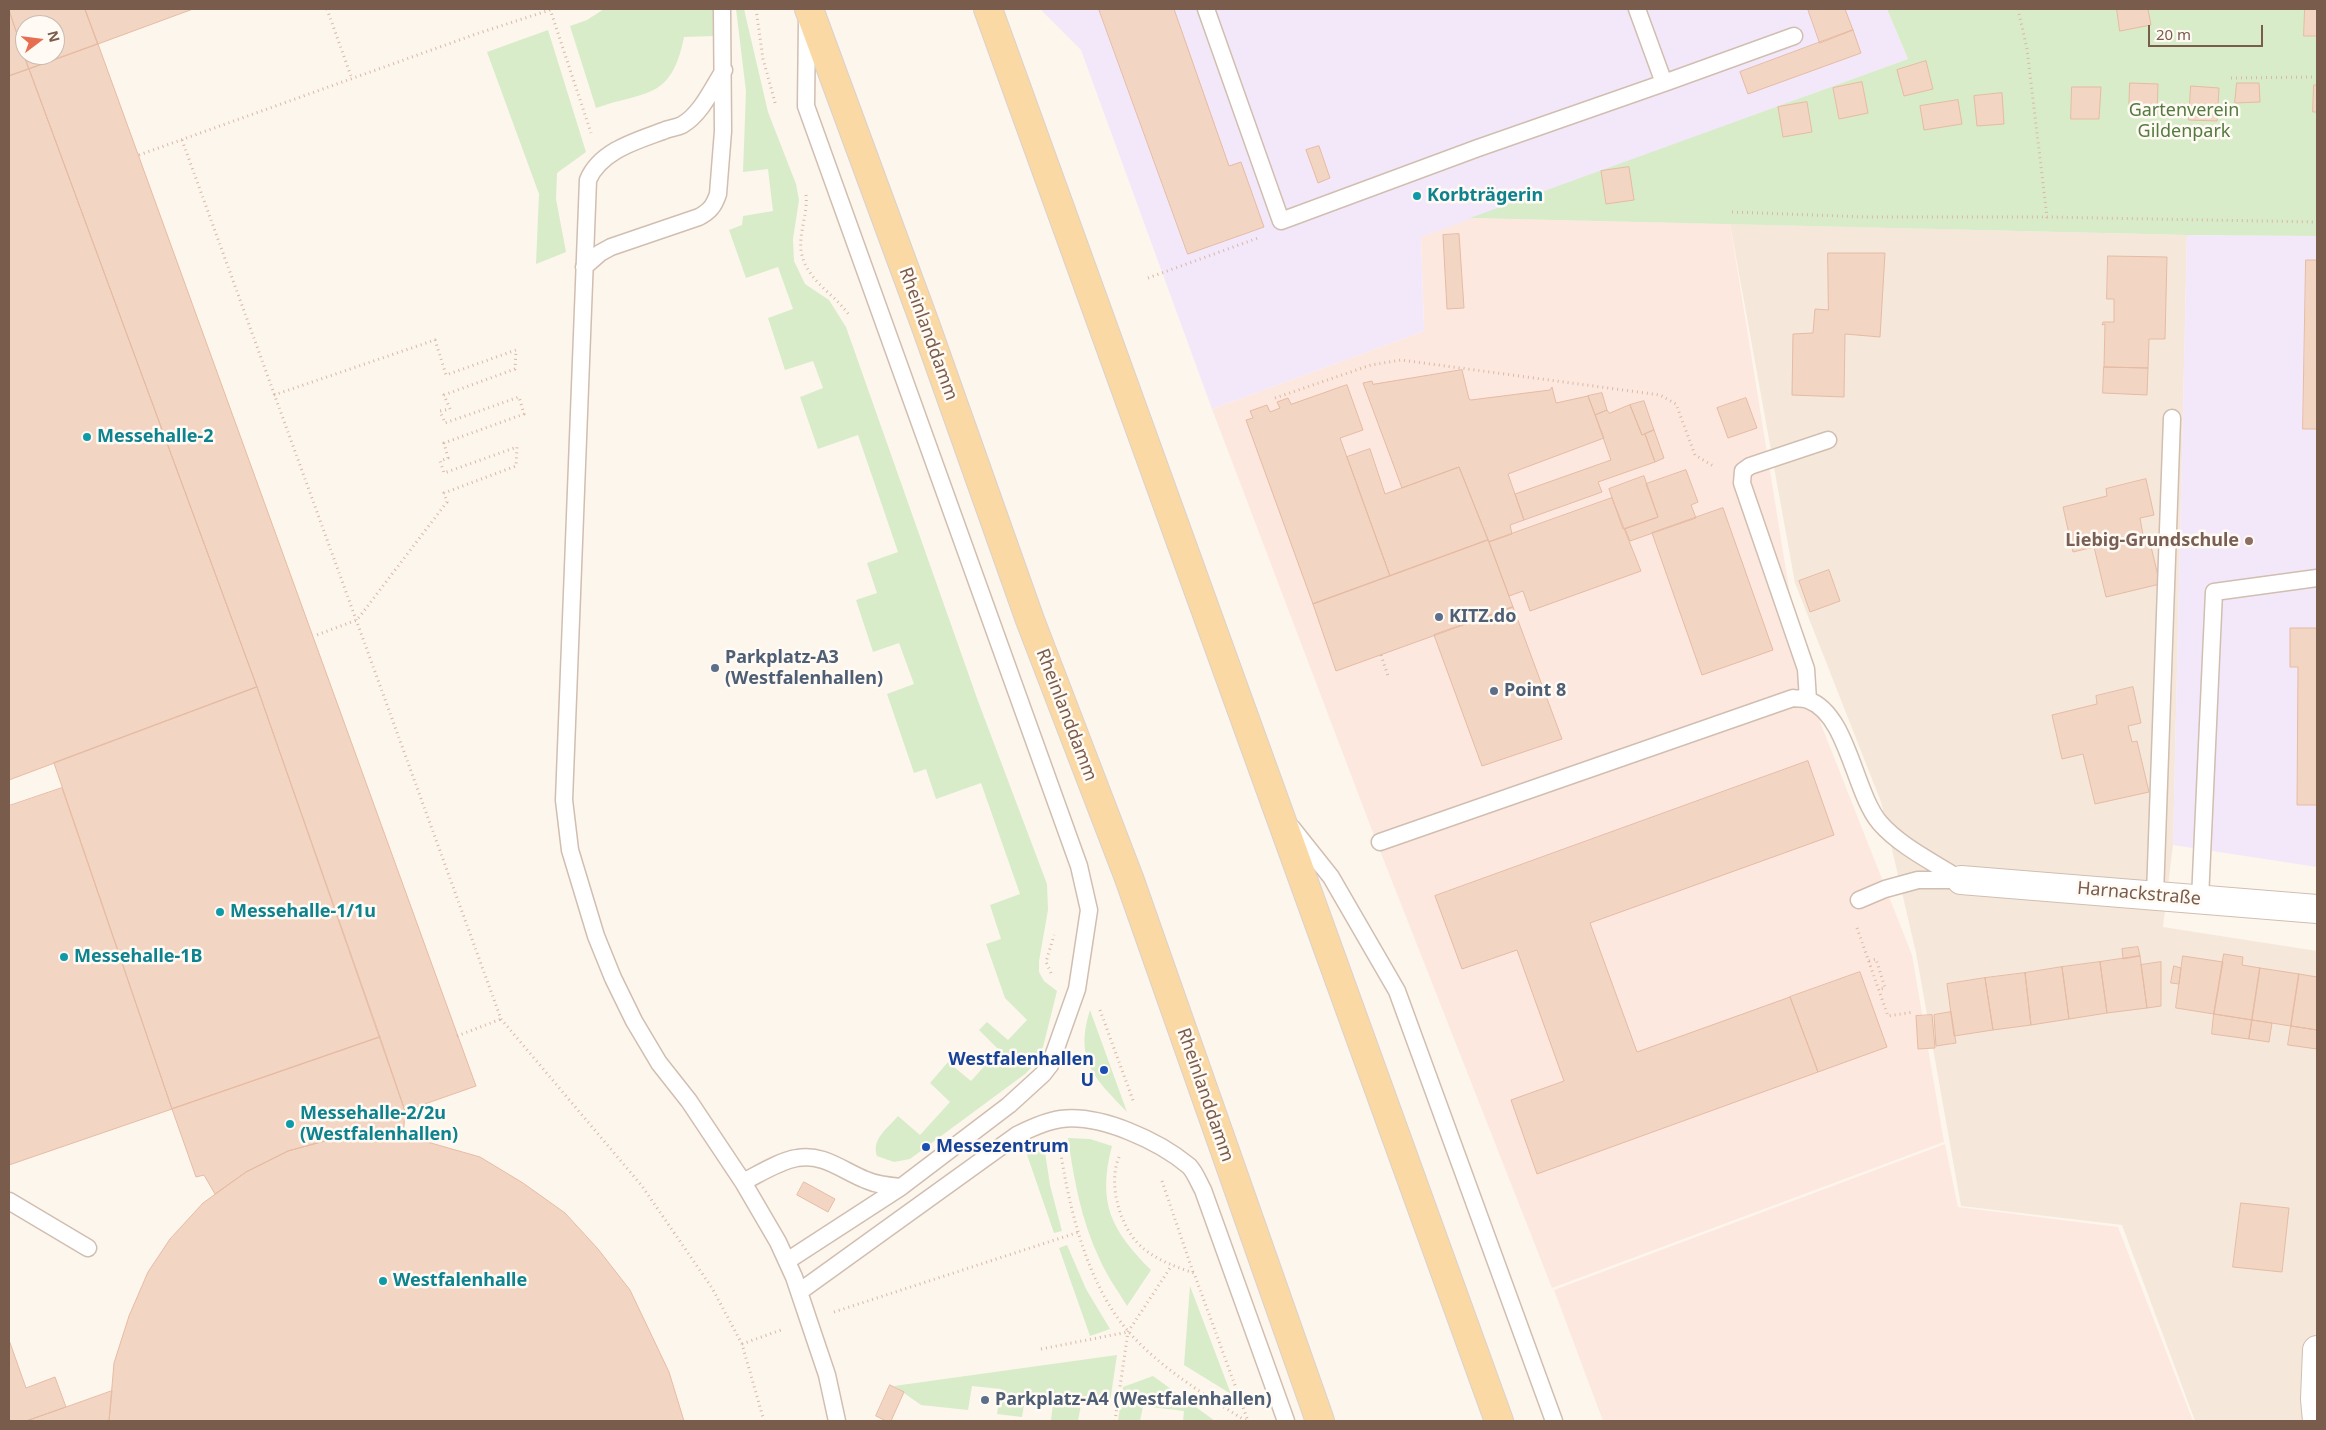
<!DOCTYPE html>
<meta charset="utf-8">
<style>
body{margin:0}
#map{position:relative;width:2326px;height:1430px;overflow:hidden;background:#fdf6ec;font-family:"Noto Sans",sans-serif}
canvas{display:block}
.frame{position:absolute;inset:0;border:10px solid #7a5c4d;pointer-events:none}
.north{position:absolute;left:15px;top:15px;width:50px;height:50px;box-sizing:border-box;background:#fffaf3;border:1px solid #cabbb1;border-radius:50%;rotate:75deg;font-size:14px;font-weight:700;line-height:20px;text-align:center;color:#7a5c4d}
.north::after{content:'';display:block;margin:auto;width:18px;height:22px;background:#e76f51;clip-path:polygon(50% 0,100% 100%,50% 72%,0 100%)}
.scale{position:absolute;left:2148px;top:25px;width:115px;height:22px;box-sizing:border-box;border:2px solid #7a5c4d;border-top:0;padding-left:6px;font-size:15px;line-height:18px;white-space:nowrap;color:#7a5c4d;-webkit-text-stroke:4px #fffaf3;paint-order:stroke}
</style>
<div id="map">
<canvas width="2326" height="1430"></canvas>
<div class="frame"></div>
<div class="north">N</div>
<div class="scale">20 m</div>
</div>
<script>
const g = document.querySelector('canvas').getContext('2d');
g.lineJoin = 'round';
function fill(path, color) { g.fillStyle = color; g.fill(path, 'evenodd'); }
function stroke(path, color, width, dash) { g.strokeStyle = color; g.lineWidth = width; g.lineCap = dash ? 'butt' : 'round'; g.setLineDash(dash || []); g.stroke(path); }
function label(font, color, halo, rows, align = 'center') {
  g.font = font + ' "Noto Sans",sans-serif'; g.lineWidth = 5; g.setLineDash([]); g.textBaseline = 'middle'; g.strokeStyle = halo; g.fillStyle = color; for (const [text, x, y, turn = 0] of rows) {
    g.save(); g.translate(x, y); g.rotate((+turn || 0) * Math.PI / 180); g.textAlign = isNaN(turn) ? turn : align; if (halo) g.strokeText(text, 0, 0); g.fillText(text, 0, 0); g.restore();
  }
}
const residential = new Path2D(`
 M1730,224L2187,235L2173,845L2163,927L2317,951V1421H2195L2122,1225L1961,1206L1916,953L1881,802L1795,583Z`);
const commercial = new Path2D(`
 M1470,218L1730,224L1804,681L1912,955L1944,1142L1552,1288L1375,838L1212,409L1424,331L1421,237Z
 M1945,1144L1958,1207L2118,1227L2193,1421H1603L1554,1290Z`);
const education = new Path2D(`
 M1040,9H1887L1908,59L1421,237L1424,331L1212,409L1081,50Z
 M2187,235L2317,236V867L2173,845Z`);
const green = new Path2D(`
 M604,9H713L715,36L684,37C671,100 648,90 596,108L570,26L587,20Z
 M736,9H744L768,112L796,184L799,200L793,239L794,261L805,284L829,300L846,327L978,701L1047,884L1048,910L1039,961V972L1044,981L1057,991L1043,1047L1036,1063L1025,1074L910,1159L894,1162L877,1156C871,1139 888,1128 898,1116L920,1135L950,1102L930,1083L948,1062L971,1081L999,1050L979,1030L987,1022L1008,1040L1027,1020L1005,998L986,944L1001,939L990,905L1020,894L981,783L936,799L926,769L914,773L887,694L914,684L899,643L873,652L856,600L877,593L867,563L898,552L858,435L818,449L800,397L823,388L813,361L785,370L768,318L793,309L778,267L746,278L729,230L742,225L743,216L773,211L768,169L743,172L746,91Z
 M1887,9H2317V236L2187,235L1470,218L1908,59Z
 M548,30L586,152L557,173L556,199L566,252L536,264L539,194L487,52Z
 M1090,1010L1127,1112C1095,1078 1074,1061 1090,1010Z
 M1068,1138L1090,1139L1112,1146C1097,1203 1111,1230 1151,1270L1127,1306C1118,1291 1107,1276 1100,1260C1081,1220 1074,1180 1068,1138Z
 M1043,1139L1050,1185L1062,1231L1054,1233L1024,1146Z
 M1067,1245L1086,1289L1110,1329L1090,1336L1059,1248Z
 M1190,1286L1231,1394L1184,1365Z
 M1117,1355L1110,1402L1082,1399L1078,1421L1051,1420L1054,1396L1026,1393L1022,1417L997,1414L1001,1389L972,1386L968,1410L921,1405L894,1386Z
 M1153,1376L1215,1421H1183L1184,1411L1143,1406L1140,1421H1118L1123,1387Z`);
const building = new Path2D(`
 M9,9H85L98,44L29,69ZM25,25H55V55H25Z
 M85,9H193L98,44Z
 M1099,9H1174L1229,166L1241,162L1264,227L1188,254Z
 M1808,9H1845L1853,30L1820,43Z
 M2117,9H2148L2151,25L2120,31Z
 M2305,9H2317V36H2304Z
 M9,10L29,69L9,76Z
 M1853,30L1861,53L1748,94L1740,72Z
 M98,44L476,1086L405,1111L257,687L29,69Z
 M1926,61L1933,89L1904,96L1897,70Z
 M29,69L257,687L9,780V76Z
 M1862,82L1868,113L1839,119L1833,88Z
 M2130,83L2158,84L2157,115L2129,114Z
 M2237,83H2259L2260,102L2235,103Z
 M2314,85H2317V112H2313Z
 M2191,86L2219,88L2217,121L2189,120Z
 M2072,87H2101L2099,119H2071Z
 M2002,93L2004,124L1977,126L1974,96Z
 M1958,100L1962,124L1924,130L1920,106Z
 M1807,102L1812,132L1783,137L1778,107Z
 M1319,146L1330,178L1318,183L1306,150Z
 M1629,167L1634,200L1606,204L1601,171Z
 M1459,234L1464,308L1447,309L1443,235Z
 M1828,253H1885L1880,337L1845,334L1844,397L1792,395L1793,334L1813,333L1815,309L1828,310Z
 M2108,256L2167,257L2165,339H2149L2148,368L2104,367L2105,324L2102,325L2103,322H2114V299H2107Z
 M2306,260H2317V429H2303Z
 M2104,367L2148,368L2147,395L2103,393Z
 M1462,370L1469,399L1471,400L1550,390L1552,387L1556,403L1588,396L1604,438L1508,474L1524,520L1510,525L1512,534L1489,542L1459,467L1402,488L1363,383L1372,381L1373,384Z
 M1347,385L1363,430L1340,438L1390,576L1313,604L1246,420L1253,418L1250,411L1267,405L1270,412L1280,408L1277,402L1288,398L1291,404Z
 M1602,393L1607,410L1595,415L1588,396Z
 M1746,398L1757,428L1728,438L1717,408Z
 M1644,401L1654,430L1642,435L1630,405Z
 M1630,405L1642,435L1645,434L1655,462L1598,482L1602,492L1524,520L1515,494L1611,460L1595,415L1607,410L1609,413Z
 M1654,430L1664,458L1655,462L1645,434Z
 M1370,449L1385,494L1459,467L1488,540L1390,576L1347,457Z
 M1686,470L1698,502L1691,505L1696,518L1630,541L1625,529L1658,517L1646,484Z
 M1644,476L1658,517L1623,529L1609,489Z
 M2146,479L2154,515L2140,518L2143,535L2148,534L2160,584L2106,597L2094,547L2073,552L2063,507L2107,496L2106,489Z
 M1612,498L1641,571L1530,611L1523,591L1509,596L1489,542Z
 M1723,508L1773,650L1702,675L1652,533Z
 M1488,540L1513,607L1336,671L1313,604Z
 M1829,570L1840,601L1810,612L1799,581Z
 M1513,607L1562,739L1482,766L1434,635Z
 M2317,613V805H2297L2298,667H2290V628H2317Z
 M257,687L380,1037L172,1109L54,763Z
 M2133,687L2141,723L2128,726L2132,742L2137,741L2149,792L2095,804L2083,754L2062,759L2052,715L2097,704L2096,696Z
 M1808,761L1834,835L1590,923L1637,1052L1790,997L1818,1072L1537,1174L1511,1100L1564,1081L1517,950L1462,969L1435,896Z
 M62,788L172,1109L9,1165V806Z
 M2138,947L2140,956L2123,959L2122,949Z
 M2224,954L2243,957L2242,965L2260,968L2252,1020L2214,1014Z
 M2140,956L2147,1008L2107,1013L2100,962Z
 M2183,956L2223,962L2214,1014L2176,1008Z
 M2100,962L2107,1013L2069,1019L2062,967Z
 M2161,962V1006L2147,1008L2141,965Z
 M2174,966L2181,968L2179,984L2171,983Z
 M2062,967L2069,1019L2031,1025L2025,973Z
 M2260,968L2299,974L2291,1026L2252,1020Z
 M1860,972L1887,1047L1818,1072L1790,997Z
 M2025,973L2031,1025L1993,1030L1985,978Z
 M2299,974L2317,977V1030L2291,1026Z
 M1985,978L1993,1030L1954,1036L1947,984Z
 M1951,1012L1956,1043L1936,1046L1934,1015Z
 M2214,1014L2252,1020L2249,1039L2212,1034Z
 M1932,1015L1935,1048L1918,1049L1916,1016Z
 M2252,1020L2272,1023L2269,1042L2249,1039Z
 M2291,1026L2317,1030V1049L2288,1045Z
 M380,1037L405,1111L403,1140L379,1136L332,1139L288,1151L246,1172L215,1194L204,1175L196,1177L172,1109Z
 M379,1136L431,1143L480,1157L523,1183L565,1213L598,1249L630,1290L669,1372L684,1421H109L114,1363L129,1316L148,1272L170,1239L203,1203L246,1172L288,1151L332,1139Z
 M804,1182L835,1199L828,1212L797,1195Z
 M2241,1203L2289,1208L2282,1272L2233,1267Z
 M9,1340L26,1388L55,1377L66,1407L26,1421H9Z
 M890,1385L904,1392L891,1421H886L876,1416Z
 M112,1391L109,1421H26L66,1407Z`);
const path = new Path2D(`
 M327,9L352,79
 M550,9L591,133
 M756,9L763,59L776,106
 M2018,9L2027,49L2047,217L2317,222
 M2231,78L2317,77
 M182,140L501,1019L642,1186L712,1288L742,1344L764,1421
 M139,155L476,34L553,9
 M806,195C808,213 799,232 801,250C805,280 834,293 849,315
 M1732,212L1866,217H2047
 M1148,278L1258,238
 M274,395L435,340L446,375L516,350L515,369L444,395L450,409L440,411L445,423L519,397L524,414L444,443L448,458L440,461L444,473L517,447L516,466L444,493L447,502L357,620L314,636
 M1275,398L1371,365L1401,360L1660,395L1676,404L1695,455L1715,467
 M1381,655L1388,676
 M1857,928L1888,1016L1914,1012
 M1869,961L1876,959L1885,988L1881,989
 M1051,973L1046,962L1054,935
 M1100,1010L1134,1103
 M457,1036L501,1019
 M1060,1148C1069,1208 1087,1284 1128,1331C1160,1368 1205,1395 1246,1421
 M1119,1157C1107,1185 1121,1231 1144,1249C1159,1261 1176,1267 1194,1273L1248,1421
 M1162,1181L1193,1272
 M834,1312L1079,1232
 M742,1344L781,1330
 M1041,1349L1128,1332
 M1115,1421L1128,1332L1172,1265`);
const service = new Path2D(`
 M1206,9L1281,221L1478,148L1664,83L1637,9
 M724,70C712,89 701,114 682,125C676,128 669,128 663,131C636,141 600,151 588,180L564,800L570,850L596,936L613,978L634,1021L659,1063L689,1101L743,1182L778,1242L794,1277L827,1375L837,1421
 M1664,83L1794,36
 M584,267L600,253L611,247L699,217C710,211 714,206 718,194L723,131L722,9
 M1808,700L1806,669L1742,483L1743,471L1750,466L1828,440
 M1292,828L1331,877L1397,991L1554,1421
 M1380,842L1793,698C1797,699 1804,698 1808,700C1848,714 1854,793 1880,823C1901,847 1935,863 1961,880
 M2155,895L2172,418
 M2200,899L2214,592L2317,578
 M1859,900L1885,889L1918,880H1961
 M743,1182C759,1174 779,1161 797,1158C823,1153 843,1171 866,1180C877,1185 889,1186 901,1187L1009,1105L1043,1074L1050,1065L1077,989L1089,910L1079,866L806,106L807,21
 M9,1201L88,1248
 M787,1261L901,1187
 M799,1292L1017,1135C1031,1128 1046,1121 1061,1119C1101,1114 1159,1141 1189,1166C1195,1172 1199,1183 1203,1190L1286,1421`);
const minor = new Path2D(`
 M1961,880L2317,909
 M2317,1421L2315,1399L2317,1350`);
const primary = new Path2D(`
 M809,9L925,324L1030,620L1129,878L1320,1421
 M988,9L1499,1421`);
const markers = [
 [1417,196,5,"#0f9aa8"],
 [87,437,5,"#0f9aa8"],
 [2249,541,5,"#8d6e63"],
 [1439,617,5,"#5c6f8a"],
 [715,668,5,"#5c6f8a"],
 [1494,691,5,"#5c6f8a"],
 [220,912,5,"#0f9aa8"],
 [64,957,5,"#0f9aa8"],
 [1104,1070,5,"#1a4fb4"],
 [290,1124,5,"#0f9aa8"],
 [926,1147,5,"#1a4fb4"],
 [383,1281,5,"#0f9aa8"],
 [985,1400,5,"#5c6f8a"]
];
const parkNames = [
 ["Gartenverein",2184,111],
 ["Gildenpark",2184,132]
];
const cultureNames = [
 ["Korbträgerin",1427,196],
 ["Messehalle-2",97,437],
 ["Messehalle-1/1u",230,912],
 ["Messehalle-1B",74,957],
 ["Messehalle-2/2u",300,1114],
 ["(Westfalenhallen)",300,1135],
 ["Westfalenhalle",393,1281]
];
const streetNames = [
 ["Rheinlanddamm",928,334,70],
 ["Rheinlanddamm",1066,715,69],
 ["Harnackstraße",2139,894,5],
 ["Rheinlanddamm",1205,1095,71]
];
const educationNames = [
 ["Liebig-Grundschule",2239,541]
];
const serviceNames = [
 ["KITZ.do",1449,617],
 ["Parkplatz-A3",725,658],
 ["(Westfalenhallen)",725,679],
 ["Point 8",1504,691],
 ["Parkplatz-A4 (Westfalenhallen)",995,1400]
];
const transitNames = [
 ["Westfalenhallen",1094,1060],
 ["U",1094,1081],
 ["Messezentrum",936,1147,"left"]
];
fill(residential, '#f5e8da');
fill(commercial, '#fde8e0');
fill(education, '#f3e8fa');
fill(green, '#d8ecc9');
fill(building, '#f3d5c3');
stroke(building, '#e6bba3', 1);
stroke(service, '#d1beb0', 19);
stroke(minor, '#d1beb0', 30);
stroke(primary, '#dad1cd', 30);
stroke(path, '#d9b8a5', 3, [1, 4]);
stroke(service, '#fff', 16);
stroke(minor, '#fff', 28);
stroke(primary, '#fbd9a5', 28);
for (const [x, y, r, color] of markers) { const dot = new Path2D(); dot.arc(x, y, r, 0, 2 * Math.PI); g.fillStyle = color; g.fill(dot); stroke(dot, '#fffaf3', 2); }
label('18px', '#537a41', '#fffaf3', parkNames);
label('bold 18px', '#0d838f', '#fffaf3', cultureNames, 'left');
label('18px', '#7a5c4d', '#fffaf3', streetNames);
label('bold 18px', '#785e54', '#fffaf3', educationNames, 'right');
label('bold 18px', '#4e5e75', '#fffaf3', serviceNames, 'left');
label('bold 18px', '#164399', '#fffaf3', transitNames, 'right');
</script>
